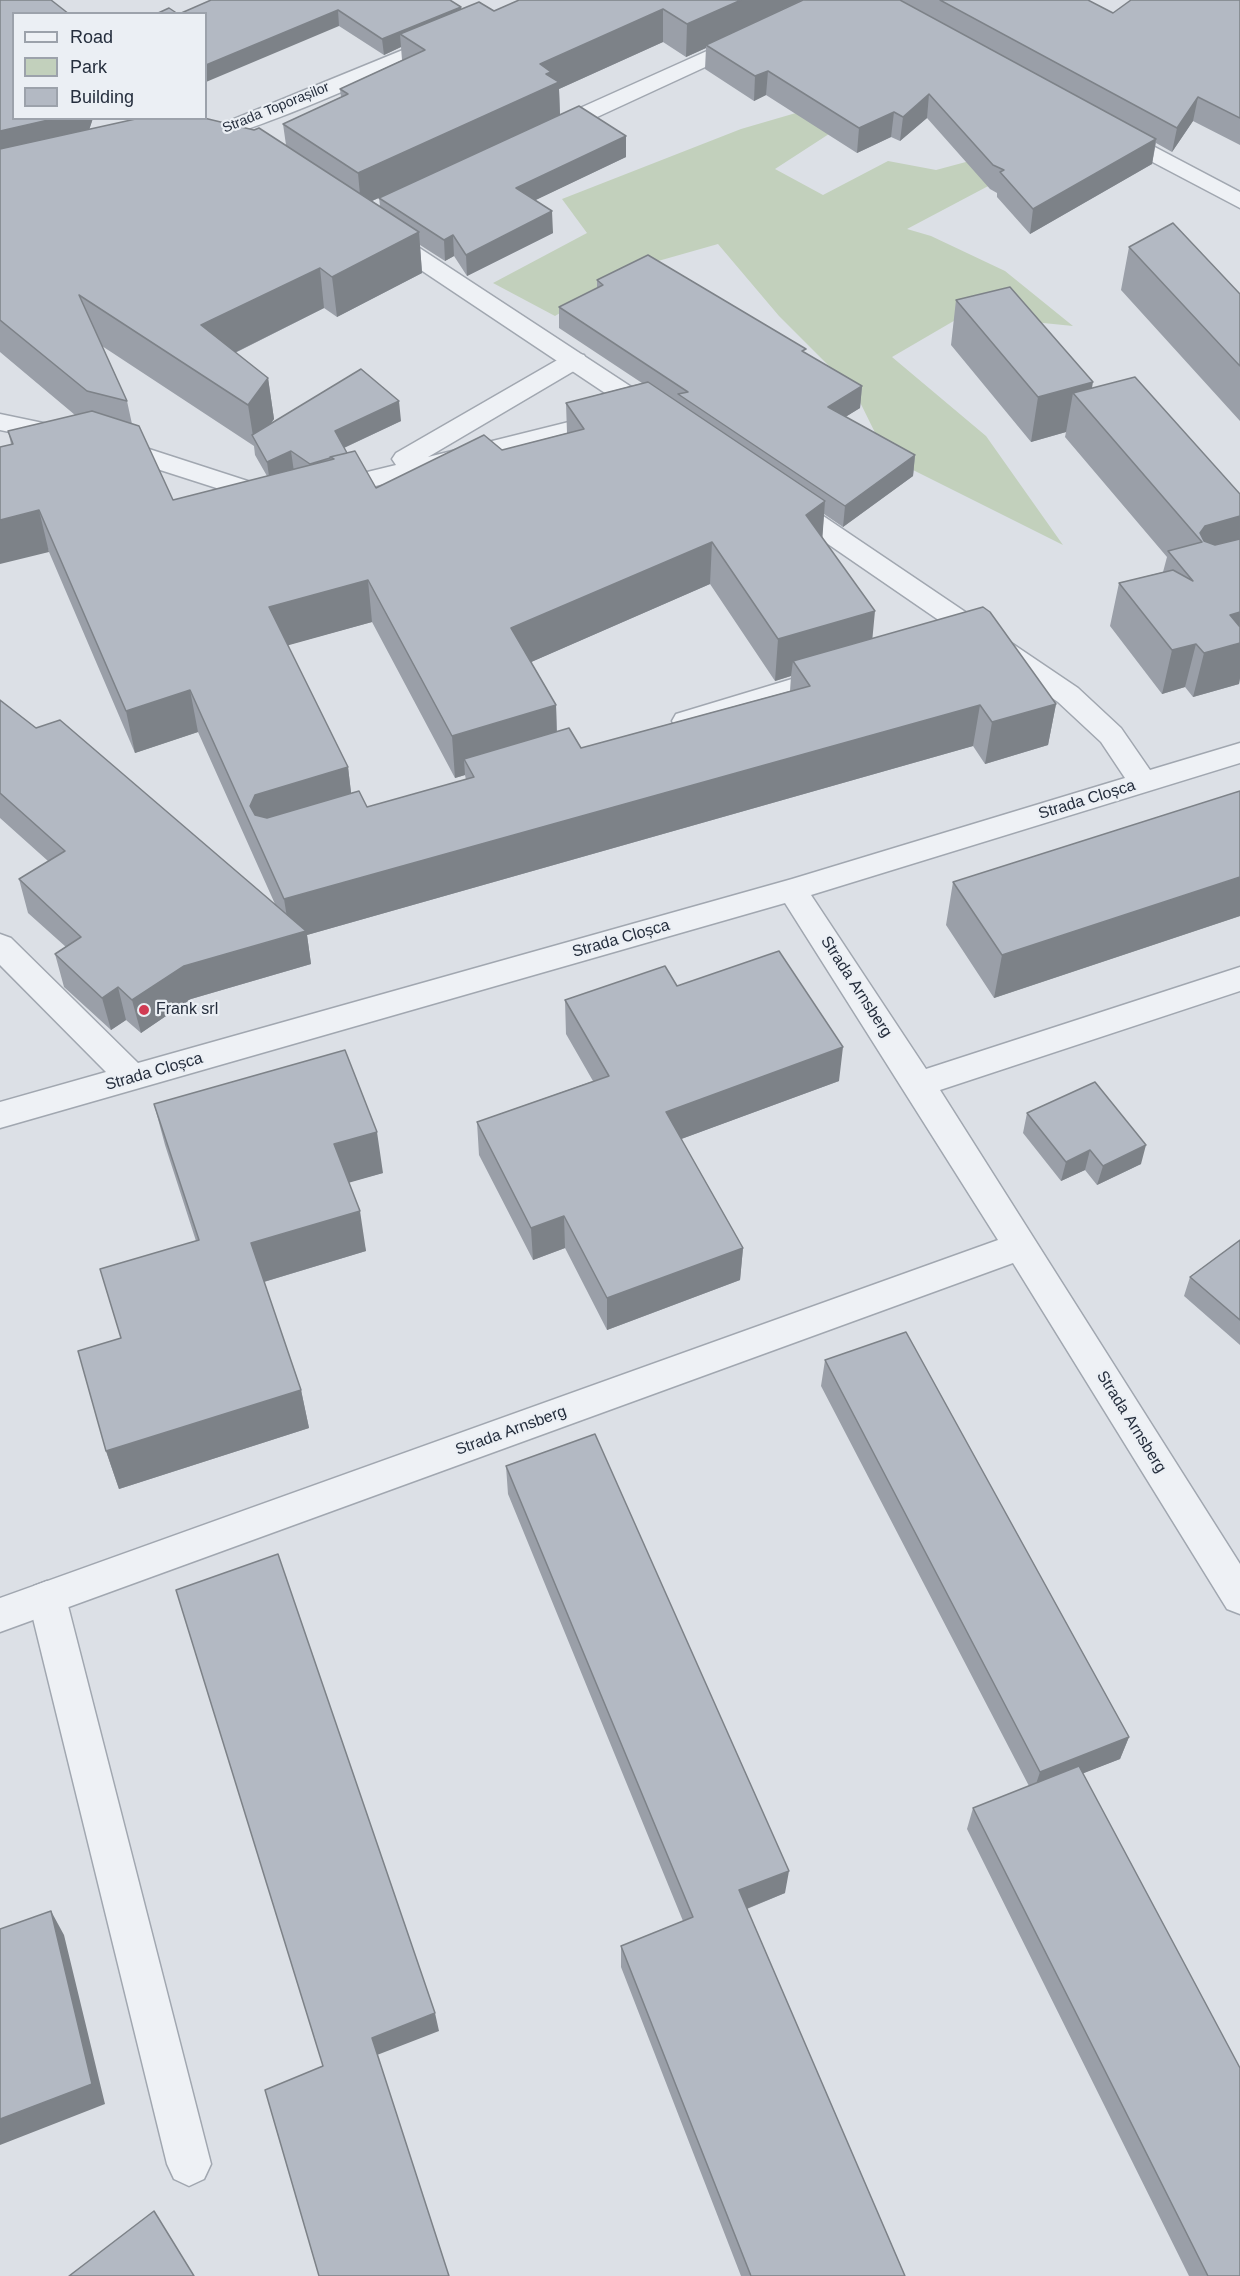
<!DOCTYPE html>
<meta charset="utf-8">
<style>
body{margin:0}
#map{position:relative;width:1240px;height:2276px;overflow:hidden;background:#dce0e6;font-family:Helvetica,sans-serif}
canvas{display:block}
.legend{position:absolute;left:12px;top:12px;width:195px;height:108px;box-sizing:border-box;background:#ebeff4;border:2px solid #9ca2ab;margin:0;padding:8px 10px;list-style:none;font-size:18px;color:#252e3d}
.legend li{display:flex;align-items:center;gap:12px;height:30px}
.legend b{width:30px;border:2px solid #9ca2ab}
</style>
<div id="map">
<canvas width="1240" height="2276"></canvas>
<ul class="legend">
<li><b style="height:8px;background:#eef1f5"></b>Road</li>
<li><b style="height:16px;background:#c2d0bc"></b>Park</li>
<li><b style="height:16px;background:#b3b9c3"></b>Building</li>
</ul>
</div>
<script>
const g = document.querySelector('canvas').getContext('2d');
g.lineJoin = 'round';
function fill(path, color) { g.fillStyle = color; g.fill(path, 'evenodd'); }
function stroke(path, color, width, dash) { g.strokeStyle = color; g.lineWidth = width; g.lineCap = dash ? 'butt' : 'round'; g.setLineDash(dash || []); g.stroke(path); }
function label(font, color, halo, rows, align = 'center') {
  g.font = font + ' Helvetica,sans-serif'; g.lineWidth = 4.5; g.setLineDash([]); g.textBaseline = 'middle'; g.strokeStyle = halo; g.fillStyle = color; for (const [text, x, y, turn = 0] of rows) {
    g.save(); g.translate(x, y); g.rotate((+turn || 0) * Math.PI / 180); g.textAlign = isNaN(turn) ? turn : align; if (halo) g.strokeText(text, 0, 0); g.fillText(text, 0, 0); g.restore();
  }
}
const green = new Path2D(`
 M813,108L849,121L775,169L823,195L888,161L936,170L1033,144L1045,156L907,229L931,236L1005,271L1073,326L964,315L892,357L986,436L1063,545L887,457L855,392L779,316L718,244L637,267L555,316L493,283L587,233L562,199L741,129Z`);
const lane = new Path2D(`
 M747,33L755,34L758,39L755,44L556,136H540L537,131L540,126Z
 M575,353L584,355L587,360L584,365L428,457L609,412L618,414L622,420L618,426L327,498L318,496L314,490L318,484L396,465L392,459L396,453L566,355Z
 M0,414L115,438L260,485L285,489L289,495L285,501L276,503L257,501L101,451L0,430Z
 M47,1581L60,1586L66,1598L211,2164L204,2179L189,2186L174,2179L167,2164L28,1598L34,1586Z`);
const street = new Path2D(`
 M442,34L450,35L453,40L450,45C406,63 218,151 184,143L181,138L184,133L217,126Z
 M1115,126L1240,192V208L1107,138L1104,133L1107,128Z
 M384,228L392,230L665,409L669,415L665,421L656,423L647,421L376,240L372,235L376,230Z
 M786,495L795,497L1078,688L1121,728L1150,770L1240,743V763L811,895L926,1069L1240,967V991L940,1090L1240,1564V1614L1227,1609L1013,1263L0,1632V1598L998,1240L785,903L0,1128V1102L106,1072L0,965V934L11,938L138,1063L792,879L1125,778L1101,742L1058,702L777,509L773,503L777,497Z
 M835,666L845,669L849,676L845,683L686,731L676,728L672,721L676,714Z`);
const wall = new Path2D(`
 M0,0L14,118H93L89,130L286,145L283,124L341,97L340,89L402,60L401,47L384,55L339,26L206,14L461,7V9L494,11L519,0H1088L1113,13L1240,0V145L1193,121L1172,152L1156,143L1152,164L1030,234L997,197V193L990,189L927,118L900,141L891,137L857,153L766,95L754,101L705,69L706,48L686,57L663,42L559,89L560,115L372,201L380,206L379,198L626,136V157L535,200L553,233L467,276L454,256L445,261L420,245L422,273L337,317L324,308L235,353L268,378L274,419L271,423L401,421L344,448L347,453L376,488L502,450L567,433L566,403L642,383L559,328V307L597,288V280L805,353L862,386L860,408L845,417L915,455L913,476L843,527L824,514L822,537L872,638L1056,704L1048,745L985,764L973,746L307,935L311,964L191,999L141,1033L126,1020L111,1030L64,987L55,954L66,947L28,913L19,879L48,861L0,818V700L36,728L275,904L198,732L135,753L49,552L11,444L8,431L75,415L0,352ZM102,346L254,446L255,455L267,476L173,500L132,424L127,401ZM710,584L775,681L791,676L790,691L581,748L557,731L556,705L531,662ZM372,622L455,778L465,775L466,780L367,807L351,793L348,767L287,645Z
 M1129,247L1240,294V421L1121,290Z
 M956,300L1092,388L1240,494V678L1239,684L1193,697L1185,687L1162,694L1110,626L1119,583L1163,572L1167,557L1065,437L1066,432L1031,442L951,345Z
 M1240,791V916L994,998L946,925L953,882Z
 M677,986L839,1081L681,1139L743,1248L740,1280L607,1330L565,1248L533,1260L479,1155L477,1122L593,1081L566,1034L565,1000Z
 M154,1104L383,1173L349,1182L366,1251L264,1282L301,1390L309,1428L119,1489L106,1451L121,1338L196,1241L165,1145Z
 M1027,1113L1141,1164L1097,1185L1085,1170L1061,1181L1023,1133Z
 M1240,1240V1345L1184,1296L1190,1277Z
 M825,1360L1129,1737L1120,1759L1083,1773L1240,2276H1189L967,1829L973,1808L1029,1786L821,1386Z
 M506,1466L785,1893L747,1909L905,2276H741L621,1967V1946L683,1921L508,1494Z`);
const shadedWall = new Path2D(`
 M741,0H802L706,45V48L686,57L687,24Z
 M461,7L462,23L400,34L401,47L384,55L382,39Z
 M663,9V42L559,89L560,115L361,206L358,173L540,64Z
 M338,10L339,26L206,82V65Z
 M768,71L766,95L754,101L755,76Z
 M929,94L927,118L900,141L903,117Z
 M1198,97L1193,121L1172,152L1177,128Z
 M894,112L891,137L857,153L859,128Z
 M57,118H93L81,155L0,174V131Z
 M626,136V157L517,209L516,188Z
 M1156,139L1152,164L1030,234L1033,209Z
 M552,211L553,233L467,276L466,255Z
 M419,232L422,273L337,317L332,277Z
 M453,235L454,256L445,261L444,240Z
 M320,268L324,308L208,366L201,325Z
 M268,378L274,419L257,443L253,436L248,405Z
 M1093,382L1088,410L1073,393L1066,432L1031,442L1038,397Z
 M862,386L860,408L826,429L828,407Z
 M399,401L401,421L337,451L335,431Z
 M291,451L294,472L270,483L267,462Z
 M915,455L913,476L843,527L845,506Z
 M825,501L822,543L806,515Z
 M39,510L49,552L0,564V520Z
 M1240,516V554L1202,542L1200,533L1205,526Z
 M712,542L710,584L513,670L511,628Z
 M368,580L372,622L275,649L269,607Z
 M875,611L871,653L793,661L791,676L775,681L778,639Z
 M1240,612V678L1239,684L1193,697L1204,653L1230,615Z
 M1196,644L1185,687L1162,694L1172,650Z
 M190,690L198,732L135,753L126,711Z
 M1056,704L1048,745L985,764L992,722Z
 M556,705L557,747L464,759L465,775L455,778L452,736Z
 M980,705L973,746L307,935L311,964L191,999L141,1033L132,1000L184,966L290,936L284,899Z
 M348,767L353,809L262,836L250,806L255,795Z
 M1240,877V916L994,998L1002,955Z
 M118,987L126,1020L111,1030L102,998Z
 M843,1047L839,1081L665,1145L666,1112Z
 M377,1132L383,1173L341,1185L334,1144Z
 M1146,1145L1141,1164L1097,1185L1103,1166Z
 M1090,1150L1085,1170L1061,1181L1066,1162Z
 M360,1211L366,1251L260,1283L251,1243Z
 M564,1216L565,1248L533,1260L531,1228Z
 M743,1248L740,1280L607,1330V1298Z
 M301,1390L309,1428L119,1489L106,1451Z
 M1129,1737L1120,1759L1033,1793L1040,1772Z
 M789,1871L785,1893L736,1913L739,1890Z
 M51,1911L64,1935L105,2104L0,2145V2119Z
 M435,2013L439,2031L377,2055L372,2038Z`);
const building = new Path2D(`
 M0,0H51L69,14H14V118H57L0,131Z
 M211,0H450L461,7L382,39L338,10L206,65V14H179Z
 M519,0H741L687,24L663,9L540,64L551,72L546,74L559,82L358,173L283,124L348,94L340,89L425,50L400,34L479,2L494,11Z
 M803,0H900L1156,139L1033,209L1000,172L1004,170L993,165L929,94L903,117L894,112L859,128L768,71L755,76L706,45Z
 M940,0H1088L1113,13L1131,0H1240V118L1198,97L1177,128Z
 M169,8L178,14H156Z
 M579,106L626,136L516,188L552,211L466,255L453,235L444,240L379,198Z
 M140,118H204L254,130L259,128L419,232L332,277L320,268L201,325L268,378L248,405L79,295L127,401L87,391L0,320V149Z
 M1173,223L1240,294V366L1129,247Z
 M648,255L806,349L802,351L862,386L828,407L915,455L845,506L678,394L688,392L559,307L603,285L597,280Z
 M1010,287L1093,382L1038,397L956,300Z
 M361,369L399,401L335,431L347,453L330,457V458L310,464L291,451L267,462L252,435Z
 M1135,377L1240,494V516L1205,526L1200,533L1204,541L1215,545L1240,539V612L1230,615L1240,627V643L1204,653L1196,644L1172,650L1119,583L1173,570L1193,581L1168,551L1202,542L1073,393Z
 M648,382L825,501L806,515L875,611L778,639L712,542L511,628L556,705L452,736L368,580L269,607L348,767L255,795L250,806L255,815L267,818L359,791L367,807L474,777L464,759L569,728L581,748L810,686L793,661L983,607L990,612L1056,704L992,722L980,705L284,899L190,690L126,711L39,510L0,520V447L13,444L8,431L92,411L139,426L173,500L334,459L330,457L355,451L376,488L484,435L502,450L584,429L566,403Z
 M0,700L36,728L60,720L306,931L184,966L132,1000L118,987L102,998L55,954L81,937L19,879L65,851L0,793Z
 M1240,791V877L1002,955L953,882Z
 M779,951L843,1047L666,1112L743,1248L607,1298L564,1216L531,1228L477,1122L609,1076L565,1000L665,966L677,986Z
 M345,1050L377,1132L334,1144L360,1211L251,1243L301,1390L106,1451L78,1351L121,1338L100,1269L199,1240L154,1104Z
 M1095,1082L1146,1145L1103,1166L1090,1150L1066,1162L1027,1113Z
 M1240,1240V1320L1190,1277Z
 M906,1332L1129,1737L1040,1772L825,1360Z
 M595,1434L789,1871L739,1890L905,2276H751L621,1946L693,1917L506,1466Z
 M278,1554L435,2013L372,2038L449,2276H319L265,2090L323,2066L176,1590Z
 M1079,1766L1240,2068V2276H1208L973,1808Z
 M51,1911L92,2084L0,2119V1929Z
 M154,2211L194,2276H69Z`);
const markers = [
 [144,1010,6,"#d13b53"]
];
const farStreetnames = [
 ["Strada Toporașilor",276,108,-22]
];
const streetNames = [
 ["Strada Cloșca",1087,800,-17],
 ["Strada Cloșca",621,939,-16],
 ["Strada Arnsberg",856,987,57],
 ["Strada Cloșca",154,1072,-16],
 ["Strada Arnsberg",1131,1422,58],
 ["Strada Arnsberg",511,1431,-20]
];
const poiNames = [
 ["Frank srl",156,1010]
];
fill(green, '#c2d0bc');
stroke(lane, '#a1a7b0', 3);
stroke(street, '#a1a7b0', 3);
fill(lane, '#eef1f5');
fill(street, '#eef1f5');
fill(wall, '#9a9fa8');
fill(shadedWall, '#7d8288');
fill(building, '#b3b9c3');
stroke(building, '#7d8288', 1.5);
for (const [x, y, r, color] of markers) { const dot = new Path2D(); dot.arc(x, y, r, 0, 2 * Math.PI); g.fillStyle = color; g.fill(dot); stroke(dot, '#ebeff4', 2); }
label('14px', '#252e3d', '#ebeff4', farStreetnames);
label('16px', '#252e3d', '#ebeff4', streetNames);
label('16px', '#252e3d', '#ebeff4', poiNames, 'left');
</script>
